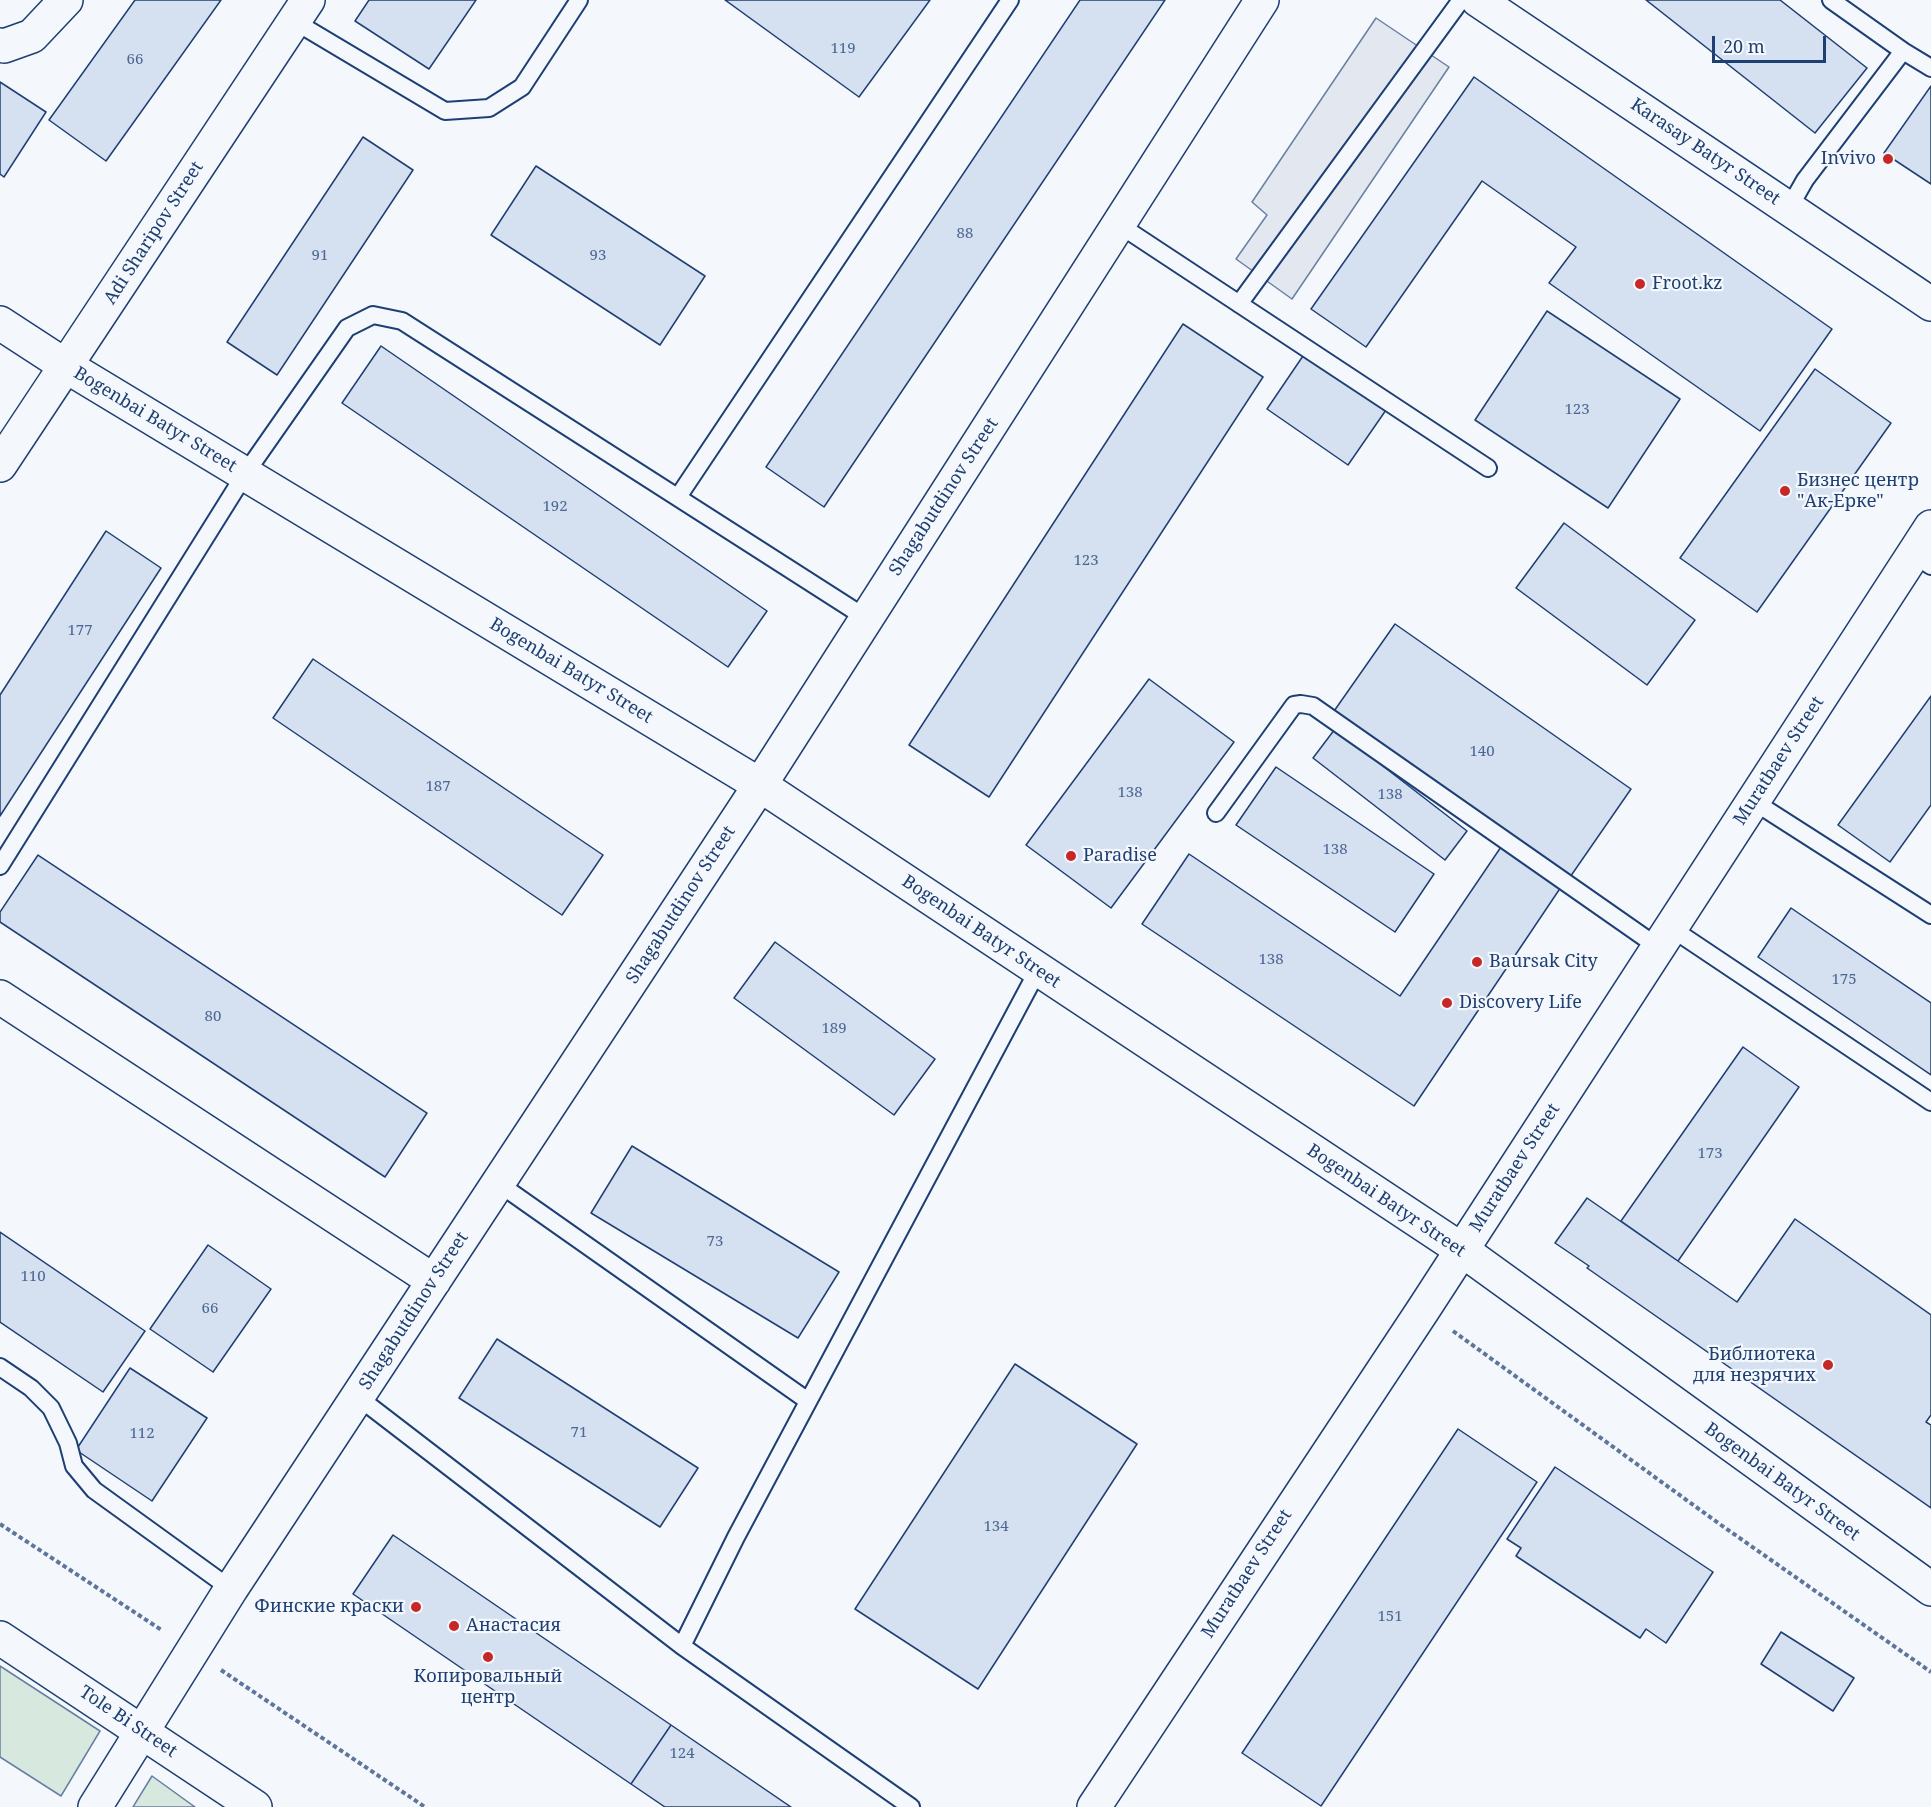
<!DOCTYPE html>
<meta charset="utf-8">
<style>
body{margin:0}
#map{position:relative;width:1931px;height:1807px;overflow:hidden;background:#f4f7fb;font-family:"Noto Serif",serif}
canvas{display:block}
.scale{position:absolute;left:1712px;top:36px;width:114px;height:27px;box-sizing:border-box;border:3px solid #1d3f73;border-top:0;padding-left:8px;font-size:18px;line-height:21px;white-space:nowrap;color:#1d3f73;-webkit-text-stroke:4px #f4f7fb;paint-order:stroke}
</style>
<div id="map">
<canvas width="1931" height="1807"></canvas>
<div class="scale">20 m</div>
</div>
<script>
const g = document.querySelector('canvas').getContext('2d');
g.lineJoin = 'round';
function fill(path, color) { g.fillStyle = color; g.fill(path, 'evenodd'); }
function stroke(path, color, width, dash) { g.strokeStyle = color; g.lineWidth = width; g.lineCap = dash ? 'butt' : 'round'; g.setLineDash(dash || []); g.stroke(path); }
function label(font, color, halo, rows, align = 'center') {
  g.font = font + ' "Noto Serif",serif'; g.lineWidth = 4.5; g.setLineDash([]); g.textBaseline = 'middle'; g.strokeStyle = halo; g.fillStyle = color; for (const [text, x, y, turn = 0] of rows) {
    g.save(); g.translate(x, y); g.rotate((+turn || 0) * Math.PI / 180); g.textAlign = isNaN(turn) ? turn : align; if (halo) g.strokeText(text, 0, 0); g.fillText(text, 0, 0); g.restore();
  }
}
const green = new Path2D(`
 M0,1666L100,1731L61,1796L0,1757Z
 M152,1776L195,1807H133Z`);
const parking = new Path2D(`
 M1376,18L1449,67L1292,299L1236,259L1267,215L1252,202Z`);
const building = new Path2D(`
 M135,0H221L106,161L49,120Z
 M369,0H476L429,69L355,21Z
 M725,0H930L859,97Z
 M1080,0H1165L824,507L766,467Z
 M1646,0H1780L1867,68L1815,133Z
 M1474,77L1832,329L1760,431L1549,283L1576,247L1482,181L1366,347L1311,309Z
 M0,82L46,112L4,177L0,174Z
 M1931,86V184L1884,153Z
 M363,137L413,170L277,375L227,342Z
 M536,166L705,276L660,345L491,235Z
 M1547,311L1680,399L1608,508L1475,420Z
 M1183,324L1263,377L989,797L909,745Z
 M381,346L767,611L728,667L342,403Z
 M1305,353L1386,410L1348,465L1267,409Z
 M1815,369L1891,423L1757,612L1680,558Z
 M1564,523L1695,620L1647,685L1516,588Z
 M106,531L161,568L0,816V695Z
 M1395,624L1631,789L1568,880L1332,714Z
 M313,659L603,855L562,915L273,718Z
 M1149,679L1234,742L1111,908L1026,845Z
 M1931,696V805L1890,862L1838,825Z
 M1335,729L1467,831L1445,860L1313,758Z
 M1276,767L1434,874L1395,932L1236,825Z
 M1503,844L1563,884L1414,1106L1142,924L1189,854L1400,996Z
 M38,855L427,1113L385,1177L0,922V912Z
 M1791,908L1931,1003V1075L1758,957Z
 M775,942L935,1059L894,1115L734,998Z
 M1743,1047L1799,1087L1678,1261L1621,1221Z
 M632,1146L839,1272L798,1338L591,1213Z
 M1587,1198L1737,1302L1795,1219L1931,1315V1415L1926,1422L1931,1425V1508L1587,1268L1589,1266L1555,1243Z
 M0,1232L145,1331L103,1392L0,1322Z
 M208,1245L271,1289L213,1372L150,1329Z
 M497,1339L698,1468L660,1527L459,1398Z
 M1015,1364L1137,1444L978,1689L855,1609Z
 M130,1368L207,1418L152,1501L76,1450Z
 M1458,1429L1537,1482L1321,1806L1242,1753Z
 M1555,1467L1713,1572L1666,1643L1646,1629L1640,1638L1516,1556L1521,1548L1507,1539Z
 M393,1535L671,1725L631,1784L353,1594Z
 M1781,1632L1854,1678L1833,1711L1761,1664Z
 M671,1725L791,1807H665L631,1784Z`);
const path = new Path2D(`
 M1453,1331L1721,1525L1931,1672
 M0,1524L163,1631
 M221,1670L425,1807`);
const service = new Path2D(`
 M1831,0L1903,51
 M294,21L445,111L489,108L522,87L579,0
 M1789,208L1805,180L1903,51L1931,68
 M1118,224L1488,468
 M1239,304L1461,0
 M678,497L1010,0
 M1913,554L1931,566
 M1753,801L1931,915
 M1216,813L1294,705L1301,704L1313,706L1658,947
 M0,866L245,474L347,328L373,315L402,321L866,618
 M1671,928L1931,1102
 M498,1183L808,1401
 M0,1367L31,1388L51,1408L68,1443L74,1466L94,1490L231,1589
 M358,1397L682,1646L911,1807
 M682,1646L736,1537L1038,970`);
const minor = new Path2D(`
 M0,45L4,46L32,36L66,0
 M0,323L66,366L760,785L1462,1250L1931,1589
 M0,997L434,1281
 M95,1807L231,1589L760,785L1262,0`);
const tertiary = new Path2D(`
 M1478,0L1931,304
 M0,465L308,0
 M1094,1807L1423,1310L1931,527`);
const secondary = new Path2D(`
 M0,1638L255,1807`);
const markers = [
 [1888,159,6,"#c62828"],
 [1640,284,6,"#c62828"],
 [1785,491,6,"#c62828"],
 [1071,856,6,"#c62828"],
 [1477,962,6,"#c62828"],
 [1447,1003,6,"#c62828"],
 [1828,1365,6,"#c62828"],
 [416,1607,6,"#c62828"],
 [454,1626,6,"#c62828"],
 [488,1657,6,"#c62828"]
];
const numberNames = [
 ["119",843,49],
 ["66",135,60],
 ["88",965,234],
 ["91",320,256],
 ["93",598,256],
 ["123",1577,410],
 ["192",555,507],
 ["123",1086,561],
 ["177",80,631],
 ["140",1482,752],
 ["187",438,787],
 ["138",1130,793],
 ["138",1390,795],
 ["138",1335,850],
 ["138",1271,960],
 ["175",1844,980],
 ["80",213,1017],
 ["189",834,1029],
 ["173",1710,1154],
 ["73",715,1242],
 ["110",33,1277],
 ["66",210,1309],
 ["71",579,1433],
 ["112",142,1434],
 ["134",996,1527],
 ["151",1390,1617],
 ["124",682,1754]
];
const streetNames = [
 ["Karasay Batyr Street",1705,152,34],
 ["Adi Sharipov Street",154,233,-57],
 ["Bogenbai Batyr Street",155,420,31],
 ["Shagabutdinov Street",944,497,-57],
 ["Bogenbai Batyr Street",571,671,31],
 ["Muratbaev Street",1779,761,-57],
 ["Shagabutdinov Street",681,905,-57],
 ["Bogenbai Batyr Street",981,932,34],
 ["Muratbaev Street",1515,1168,-57],
 ["Bogenbai Batyr Street",1386,1201,34],
 ["Shagabutdinov Street",414,1311,-57],
 ["Bogenbai Batyr Street",1782,1482,36],
 ["Muratbaev Street",1247,1574,-57],
 ["Tole Bi Street",128,1722,34]
];
const poiNames = [
 ["Invivo",1876,159,"right"],
 ["Froot.kz",1652,284],
 ["Бизнес центр",1797,481],
 ["\"Ак-Ерке\"",1797,502],
 ["Paradise",1083,856],
 ["Baursak City",1489,962],
 ["Discovery Life",1459,1003],
 ["Библиотека",1816,1355,"right"],
 ["для незрячих",1816,1376,"right"],
 ["Финские краски",404,1607,"right"],
 ["Анастасия",466,1626],
 ["Копировальный",488,1677,"center"],
 ["центр",488,1698,"center"]
];
fill(green, '#d7e8df');
stroke(green, '#687fa3', 1.5);
fill(parking, '#e3e8f0');
stroke(parking, '#687fa3', 1.5);
fill(building, '#d5e0f0');
stroke(building, '#1d3f73', 1.5);
stroke(service, '#1d3f73', 20);
stroke(minor, '#1d3f73', 36);
stroke(tertiary, '#1d3f73', 36);
stroke(secondary, '#1d3f73', 36);
stroke(path, '#5e769c', 4, [4.5, 3]);
stroke(service, '#f4f7fb', 16);
stroke(minor, '#f4f7fb', 33);
stroke(tertiary, '#f4f7fb', 33);
stroke(secondary, '#f4f7fb', 33);
for (const [x, y, r, color] of markers) { const dot = new Path2D(); dot.arc(x, y, r, 0, 2 * Math.PI); g.fillStyle = color; g.fill(dot); stroke(dot, '#f4f7fb', 2); }
label('15px', '#4b6792', null, numberNames);
label('18px', '#1d3f73', '#f4f7fb', streetNames);
label('18px', '#1d3f73', '#f4f7fb', poiNames, 'left');
</script>
